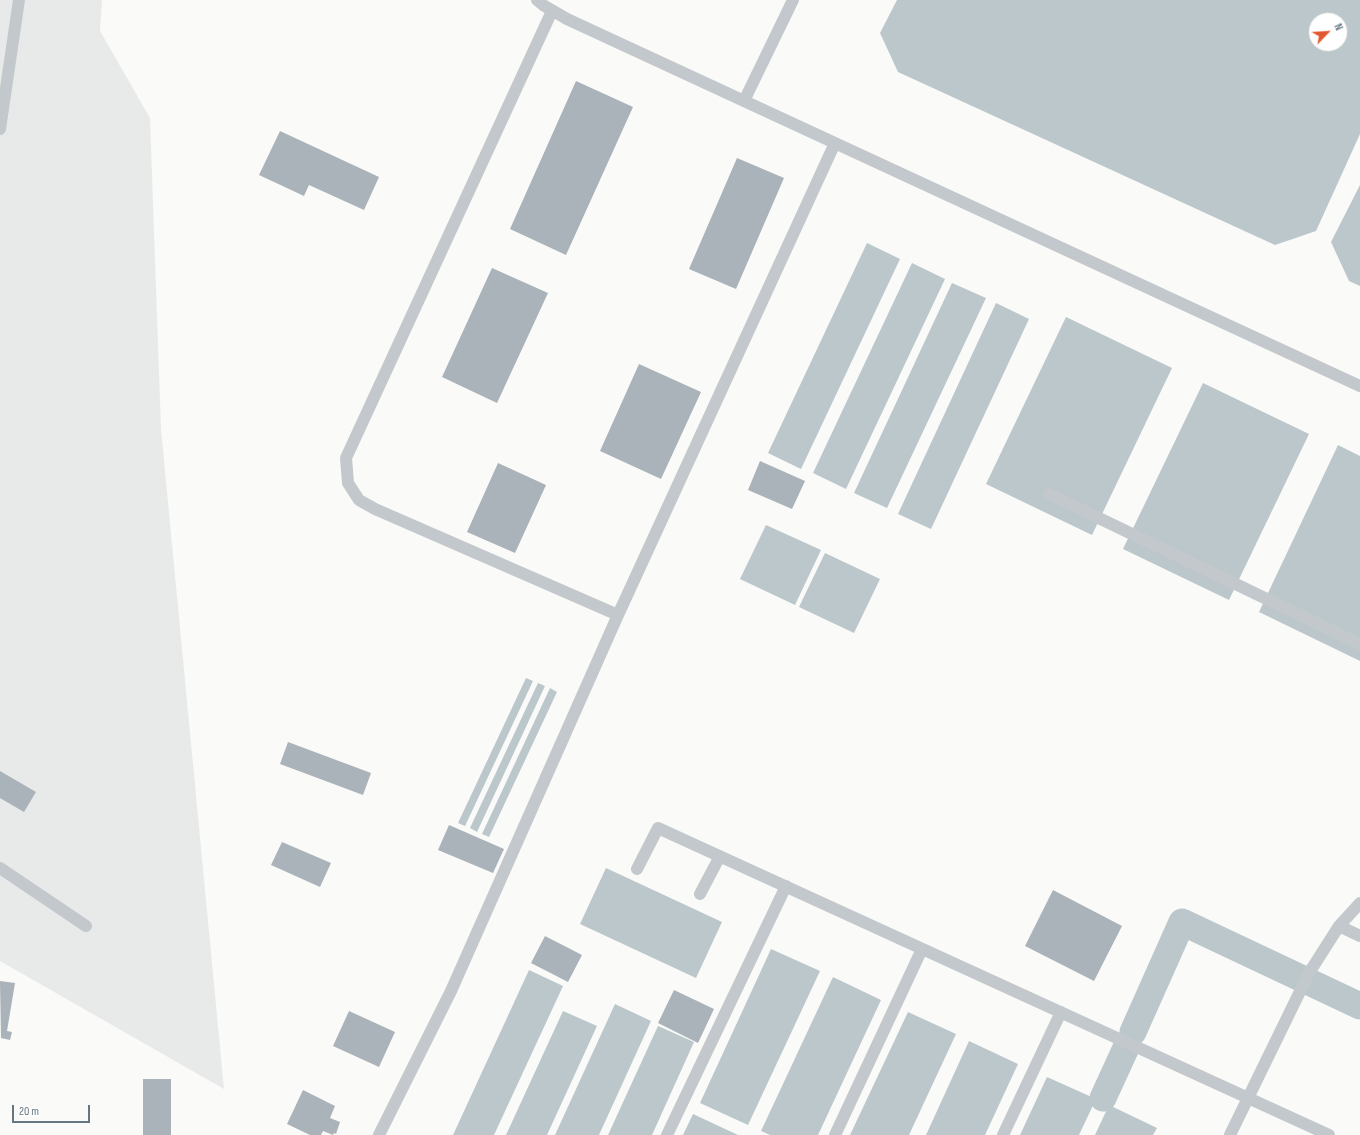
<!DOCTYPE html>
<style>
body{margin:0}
#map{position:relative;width:1360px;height:1135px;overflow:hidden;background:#fafaf8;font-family:"Sofia Sans Condensed",sans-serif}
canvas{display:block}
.north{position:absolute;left:1308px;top:12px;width:40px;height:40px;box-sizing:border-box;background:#fff;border:1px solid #c1c8cd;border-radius:50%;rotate:65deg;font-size:11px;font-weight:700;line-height:16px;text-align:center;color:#657683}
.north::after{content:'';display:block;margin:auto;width:14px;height:18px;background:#e4572e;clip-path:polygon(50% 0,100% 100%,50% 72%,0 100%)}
.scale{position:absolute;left:12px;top:1105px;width:78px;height:18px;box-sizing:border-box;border:2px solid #657683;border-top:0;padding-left:5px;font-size:12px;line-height:14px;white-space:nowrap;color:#657683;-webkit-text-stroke:3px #fff;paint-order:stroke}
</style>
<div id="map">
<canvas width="1360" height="1135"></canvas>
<div class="north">N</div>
<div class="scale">20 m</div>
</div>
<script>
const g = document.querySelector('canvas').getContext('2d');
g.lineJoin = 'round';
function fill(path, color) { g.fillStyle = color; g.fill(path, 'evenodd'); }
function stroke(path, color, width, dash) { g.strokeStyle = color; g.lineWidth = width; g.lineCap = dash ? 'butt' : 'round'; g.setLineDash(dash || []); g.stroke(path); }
const built = new Path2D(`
 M0,0H102L100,31L150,118L161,429L224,1089L0,961Z`);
const water = new Path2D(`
 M897,0H1360V134L1316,231L1275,245L898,72L880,33ZM1316,20H1340V44H1316Z
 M1360,185V286L1349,281L1331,242Z
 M867,243L900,259L801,469L768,453Z
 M912,263L945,279L846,489L813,473Z
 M952,283L986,298L887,508L854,493Z
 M996,303L1029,319L931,529L898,514Z
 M1066,317L1172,368L1092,535L986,484Z
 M1203,383L1309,434L1229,600L1123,549Z
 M1338,445L1360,456V661L1259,612Z
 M766,525L821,550L795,605L740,579Z
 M825,553L880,579L854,633L799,607Z
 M526,678L533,681L465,826L458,823Z
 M538,683L545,686L477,832L470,828Z
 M550,688L557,692L489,837L482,834Z
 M606,868L722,922L696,978L580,924Z
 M771,949L820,971L748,1125L700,1103Z
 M529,970L563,986L494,1135H453Z
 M833,977L881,1000L818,1135H770L761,1131Z
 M615,1004L651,1021L599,1135H555Z
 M563,1011L597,1026L547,1135H506Z
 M908,1012L956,1034L909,1135H850Z
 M658,1026L694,1042L652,1135H608Z
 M969,1041L1018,1064L985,1135H926Z
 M1047,1077L1096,1099L1079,1135H1020Z
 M1109,1105L1157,1128L1153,1135H1095Z
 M693,1114L738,1135H683Z`);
const canal = new Path2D(`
 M1133,1032L1182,922L1360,1006
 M1103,1098L1125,1050`);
const building = new Path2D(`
 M576,81L633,107L566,255L510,229Z
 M280,131L379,177L364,210L309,185L304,196L259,175Z
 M737,158L784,178L736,289L689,269Z
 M492,268L548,293L497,403L442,377Z
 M639,364L701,392L661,479L600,451Z
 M760,461L805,481L792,509L748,490Z
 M498,463L546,485L515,553L467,532Z
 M288,742L371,773L363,795L280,764Z
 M0,771L36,792L24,812L0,798Z
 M449,825L504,849L493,873L438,850Z
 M282,842L331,863L320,887L271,865Z
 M1053,890L1122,926L1094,981L1025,946Z
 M545,936L582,955L568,982L531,963Z
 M0,981L15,983L7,1031L12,1032L10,1040L1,1038Z
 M674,990L714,1009L698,1043L658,1023Z
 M349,1011L395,1032L379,1067L333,1046Z
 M143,1079H171V1135H143Z
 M303,1090L335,1106L330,1118L340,1122L336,1134L334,1133L333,1135L323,1131L321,1135H310L287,1124Z`);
const lane = new Path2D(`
 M537,0L543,5L567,19L1360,386
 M552,11L346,458L348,483L359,500L375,509L618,615
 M744,101L793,0
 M0,129L19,0
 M1049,494L1360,644
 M0,868L86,926
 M637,869L658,828L1329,1135
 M700,894L720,856
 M1339,926L1360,936
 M379,1135L451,991L618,615L835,143
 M667,1135L786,886
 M835,1135L922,949
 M1003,1135L1061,1012
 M1230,1135L1309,973L1339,926L1360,903`);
fill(built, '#e8e9e9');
fill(water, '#bbc7cb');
stroke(canal, '#bbc7cb', 27);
fill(building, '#aab3b9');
stroke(lane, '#c3c8cc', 12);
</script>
